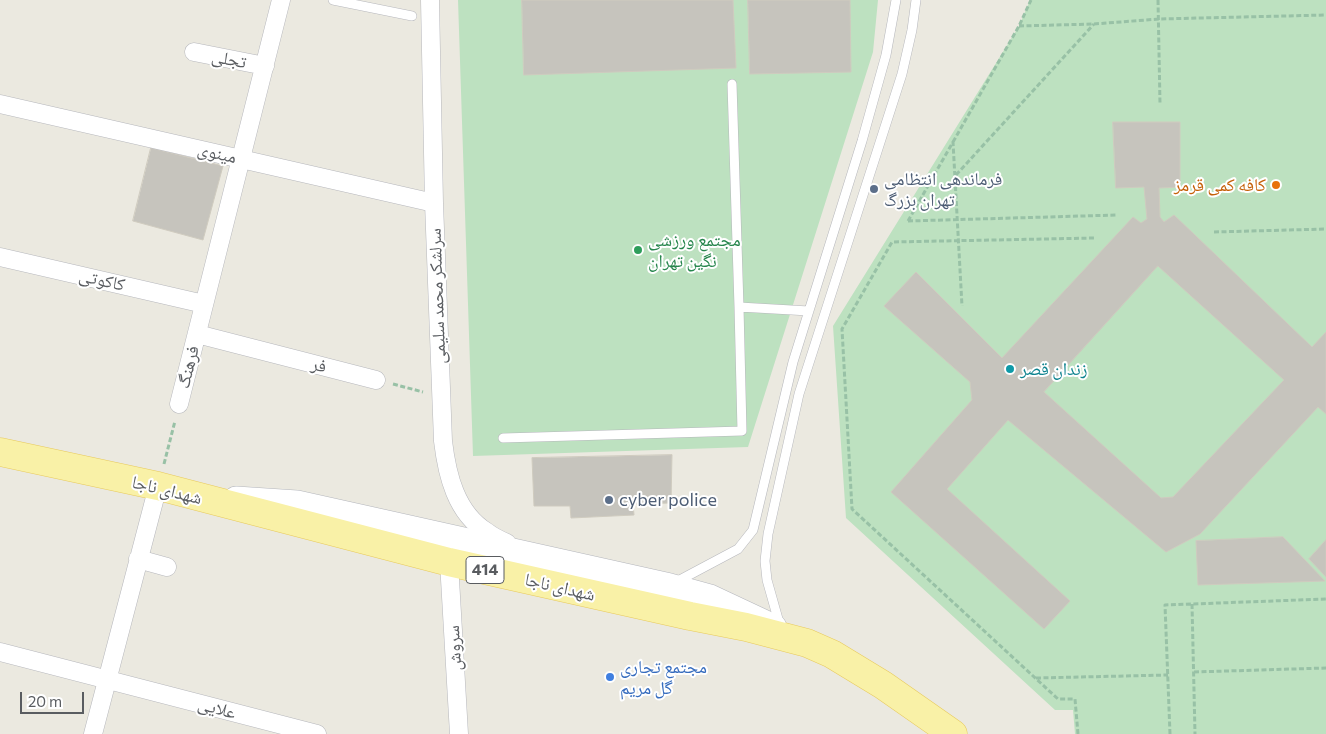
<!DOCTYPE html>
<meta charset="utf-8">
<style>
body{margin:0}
#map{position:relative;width:1326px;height:734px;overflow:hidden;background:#ebe9e0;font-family:Commissioner,sans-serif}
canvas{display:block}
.scale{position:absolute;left:20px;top:692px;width:64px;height:22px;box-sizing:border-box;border:2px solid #595c60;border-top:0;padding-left:6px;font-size:15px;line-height:18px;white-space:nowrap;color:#595c60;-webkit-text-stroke:4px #fff;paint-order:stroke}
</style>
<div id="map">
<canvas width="1326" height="734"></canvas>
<div class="scale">20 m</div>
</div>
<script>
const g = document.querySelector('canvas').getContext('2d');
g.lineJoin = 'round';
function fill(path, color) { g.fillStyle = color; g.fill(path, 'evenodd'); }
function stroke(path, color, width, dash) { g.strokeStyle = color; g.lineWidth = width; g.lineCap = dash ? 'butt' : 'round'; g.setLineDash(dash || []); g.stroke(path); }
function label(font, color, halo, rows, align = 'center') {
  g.font = font + ' Commissioner,"Noto Naskh Arabic",sans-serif'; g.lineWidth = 4; g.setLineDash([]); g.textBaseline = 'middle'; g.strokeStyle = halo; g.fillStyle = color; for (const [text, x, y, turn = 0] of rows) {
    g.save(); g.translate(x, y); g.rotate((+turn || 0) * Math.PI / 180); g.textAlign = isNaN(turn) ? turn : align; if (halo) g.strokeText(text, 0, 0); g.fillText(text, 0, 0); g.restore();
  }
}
const green = new Path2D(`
 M458,0H878L873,52L748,447L473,456Z
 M1030,0H1326V734H1075L1073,710H1055L846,518L833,326L1019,26Z`);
const building = new Path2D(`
 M522,0H733L736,68L524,75Z
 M748,0H850L851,72L750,74Z
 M1113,122H1180V187L1159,188L1160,217L1164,222L1174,215L1312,347L1326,332V414L1318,407L1200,534L1166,552L1008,420L947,489L1070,601L1044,629L891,492L972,400L970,382L884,306L916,272L1002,358L1133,217L1141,223L1147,219L1144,187L1116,188ZM1158,266L1284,380L1173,497L1161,498L1044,392Z
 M151,148L223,166L203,240L133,221Z
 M672,455L671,503L633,504L634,515L571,518L570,506H534L532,458Z
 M1283,537L1325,581L1198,585L1196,541Z
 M1326,540V577L1309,559Z`);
const path = new Path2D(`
 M1158,0L1160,104
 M1019,26L1094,24L1159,19L1326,15
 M953,142L1019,26L1031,0
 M956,175L1094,24
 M908,221L953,142L962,306
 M908,221L1117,215
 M1214,232L1326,229
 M393,384L423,392
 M164,464L175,421
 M1192,604L1195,734
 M1194,672L1326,668
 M1036,678L1168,675
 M1078,734L1075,699H1058L852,509L842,329L892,242L1094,238
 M1170,734L1165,605L1326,599`);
const service = new Path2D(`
 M333,0L412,16
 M732,84L739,307L809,311
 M503,438L742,431L739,307
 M676,582L738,549L753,530L793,362L862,141L886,55L896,0
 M780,626L767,580L765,561L768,534L799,394L902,74L912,30L916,0`);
const minor = new Path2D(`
 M430,0L434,203L443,441C447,475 456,513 487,532C493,537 500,540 507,543
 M194,52L265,66
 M0,104L434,203
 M0,257L204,304
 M197,334L376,380
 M179,404L281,0
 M138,559L167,567
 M449,562L459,734
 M0,652L317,734
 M93,734L158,486`);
const secondary = new Path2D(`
 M236,499L297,503L670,586L710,597L774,627`);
const primary = new Path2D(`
 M0,452L158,486L449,562L690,616L746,627L807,643L832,654L883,685L953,734`);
const markers = [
 [1276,185,5,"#e8710a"],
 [874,189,5,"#5c6f8a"],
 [638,250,5,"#2e9e5b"],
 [1010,369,5,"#0f9aa8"],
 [609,500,5,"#5c6f8a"],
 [610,677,5,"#3f7fe0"]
];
const shields = [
 [485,570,38]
];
const shieldNames = [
 ["414",485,570]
];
const streetNames = [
 ["تجلی",229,59,11],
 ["مینوی",217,153,13],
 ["کاکوتی",102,280,13],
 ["سرلشکر محمد سلیمی",437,296,-92],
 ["فر",319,365,14],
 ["فرهنگ",188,367,-76],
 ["شهدای ناجا",167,490,14],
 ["شهدای ناجا",560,587,13],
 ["سروش",454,648,-93],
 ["علایی",217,708,15]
];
const serviceNames = [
 ["فرماندهی انتظامی",884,179],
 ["تهران بزرگ",884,200],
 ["cyber police",619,500]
];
const foodNames = [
 ["کافه کمی قرمز",1266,185]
];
const leisureNames = [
 ["مجتمع ورزشی",648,240],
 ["نگین تهران",648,261]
];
const cultureNames = [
 ["زندان قصر",1020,369]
];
const shopNames = [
 ["مجتمع تجاری",620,667],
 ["گل مریم",620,688]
];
fill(green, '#bde1c0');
fill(building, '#c6c4bd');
stroke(building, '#cfcbbf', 1);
stroke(service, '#b6b7bc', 10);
stroke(minor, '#b6b7bc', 19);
stroke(secondary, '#b4b6bc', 26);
stroke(primary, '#e7c95d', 29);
stroke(path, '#98c1a6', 3, [5, 2.5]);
stroke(service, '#fff', 9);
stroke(minor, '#fff', 18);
stroke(secondary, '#fff', 25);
stroke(primary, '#f9f1a7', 28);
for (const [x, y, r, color] of markers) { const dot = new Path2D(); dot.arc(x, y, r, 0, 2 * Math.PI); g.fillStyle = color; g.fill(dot); stroke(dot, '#fff', 2); }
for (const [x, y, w] of shields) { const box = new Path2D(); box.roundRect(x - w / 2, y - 13.5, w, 27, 4); g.fillStyle = '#fff'; g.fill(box); stroke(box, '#595c60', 1); }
label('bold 16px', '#595c60', null, shieldNames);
label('18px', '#595c60', '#fff', streetNames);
label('18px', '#4e5e75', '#fff', serviceNames, 'left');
label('18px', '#c56008', '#fff', foodNames, 'right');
label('18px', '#27864d', '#fff', leisureNames, 'left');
label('18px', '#0d838f', '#fff', cultureNames, 'left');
label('18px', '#366cbe', '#fff', shopNames, 'left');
</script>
